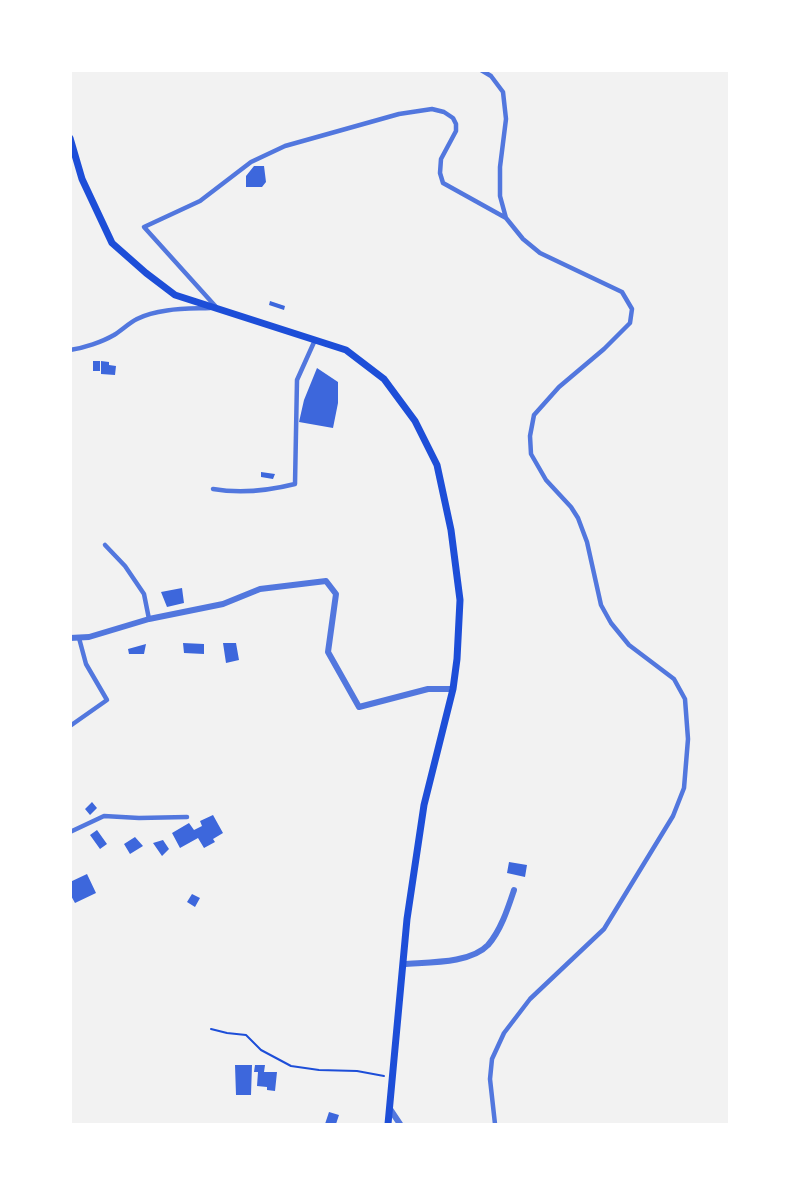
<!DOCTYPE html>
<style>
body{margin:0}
#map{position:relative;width:800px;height:1195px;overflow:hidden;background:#f2f2f2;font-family:"Public Sans",sans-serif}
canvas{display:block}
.frame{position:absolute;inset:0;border:72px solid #fff;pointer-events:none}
</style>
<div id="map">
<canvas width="800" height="1195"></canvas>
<div class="frame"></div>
</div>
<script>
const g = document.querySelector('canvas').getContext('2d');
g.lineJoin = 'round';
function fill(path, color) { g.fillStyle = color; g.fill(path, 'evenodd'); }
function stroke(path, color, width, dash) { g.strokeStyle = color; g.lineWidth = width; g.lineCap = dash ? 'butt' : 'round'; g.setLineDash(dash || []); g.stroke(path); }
const building = new Path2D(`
 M254,166H264L266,182L262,187H246V176Z
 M270,301L285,306L284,310L269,305Z
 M93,361H100V371H93Z
 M101,361L109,362V365L116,366L115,375L101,374Z
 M317,368L338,382V403L333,428L299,422L304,400Z
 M261,472L275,474L273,479L261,477Z
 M182,588L184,603L167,607L161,592Z
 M183,643L204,644V654L184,653Z
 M223,643H236L239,660L226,663Z
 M146,644L144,654H129L128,649Z
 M92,802L97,808L90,815L85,809Z
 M213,815L223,833L213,839L215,842L204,848L198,838L180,848L172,833L189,823L194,830L202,826L200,821Z
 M97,830L107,844L100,849L90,835Z
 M135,837L143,846L130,854L124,844Z
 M163,840L169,849L162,856L153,843Z
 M509,862L527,865L525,877L507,873Z
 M87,874L96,893L75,903L70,894V882Z
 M192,894L200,898L195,907L187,902Z
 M235,1065H252L251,1095H236Z
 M255,1065H265L264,1072H277L275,1091L267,1090V1087L257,1086L258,1072H254Z
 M329,1112L339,1115L336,1124H325Z`);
const path = new Path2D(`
 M211,1029L227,1033L246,1035L261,1050L291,1066L319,1070L357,1071L384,1076`);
const minor = new Path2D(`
 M481,70L491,76L503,92L506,119L500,167V196L506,218L523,239L540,253L622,292L632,309L630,323L604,349L559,387L534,415L530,436L531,454L546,480L571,507L578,518L587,542L601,605L611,623L629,645L674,679L685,699L688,739L684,788L673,816L604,929L530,999L504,1033L492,1059L490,1079L495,1124
 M217,308L144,227L200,201L251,162L285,146L399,114L432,109L444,112L453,118L456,124V131L441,159L440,173L443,183L506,218
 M70,350C84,348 102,342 114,335C122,330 129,323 137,319C158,308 187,309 210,308
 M213,489C241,494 267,491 295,484L297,380L315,340
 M105,545L125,566L144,594L149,619
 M70,726L107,700L86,664L79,638
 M70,832L104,816L139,818L187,817`);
const tertiary = new Path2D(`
 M70,638L89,637L149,619L223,604L260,589L326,581L336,594L328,652L359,707L428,689H453
 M403,964C428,962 470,964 488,945C501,930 508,908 514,890
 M390,1109L400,1124`);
const secondary = new Path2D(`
 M70,138L82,179L112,243L146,273L175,295L346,350L384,379L415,421L437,465L451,530L460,600L457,659L453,689L424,805L407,919L388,1124`);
fill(building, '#3d67dc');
stroke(path, '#1d4ed8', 2);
stroke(minor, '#5277de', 4.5);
stroke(tertiary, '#5277de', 6);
stroke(secondary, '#1d4ed8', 7);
</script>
